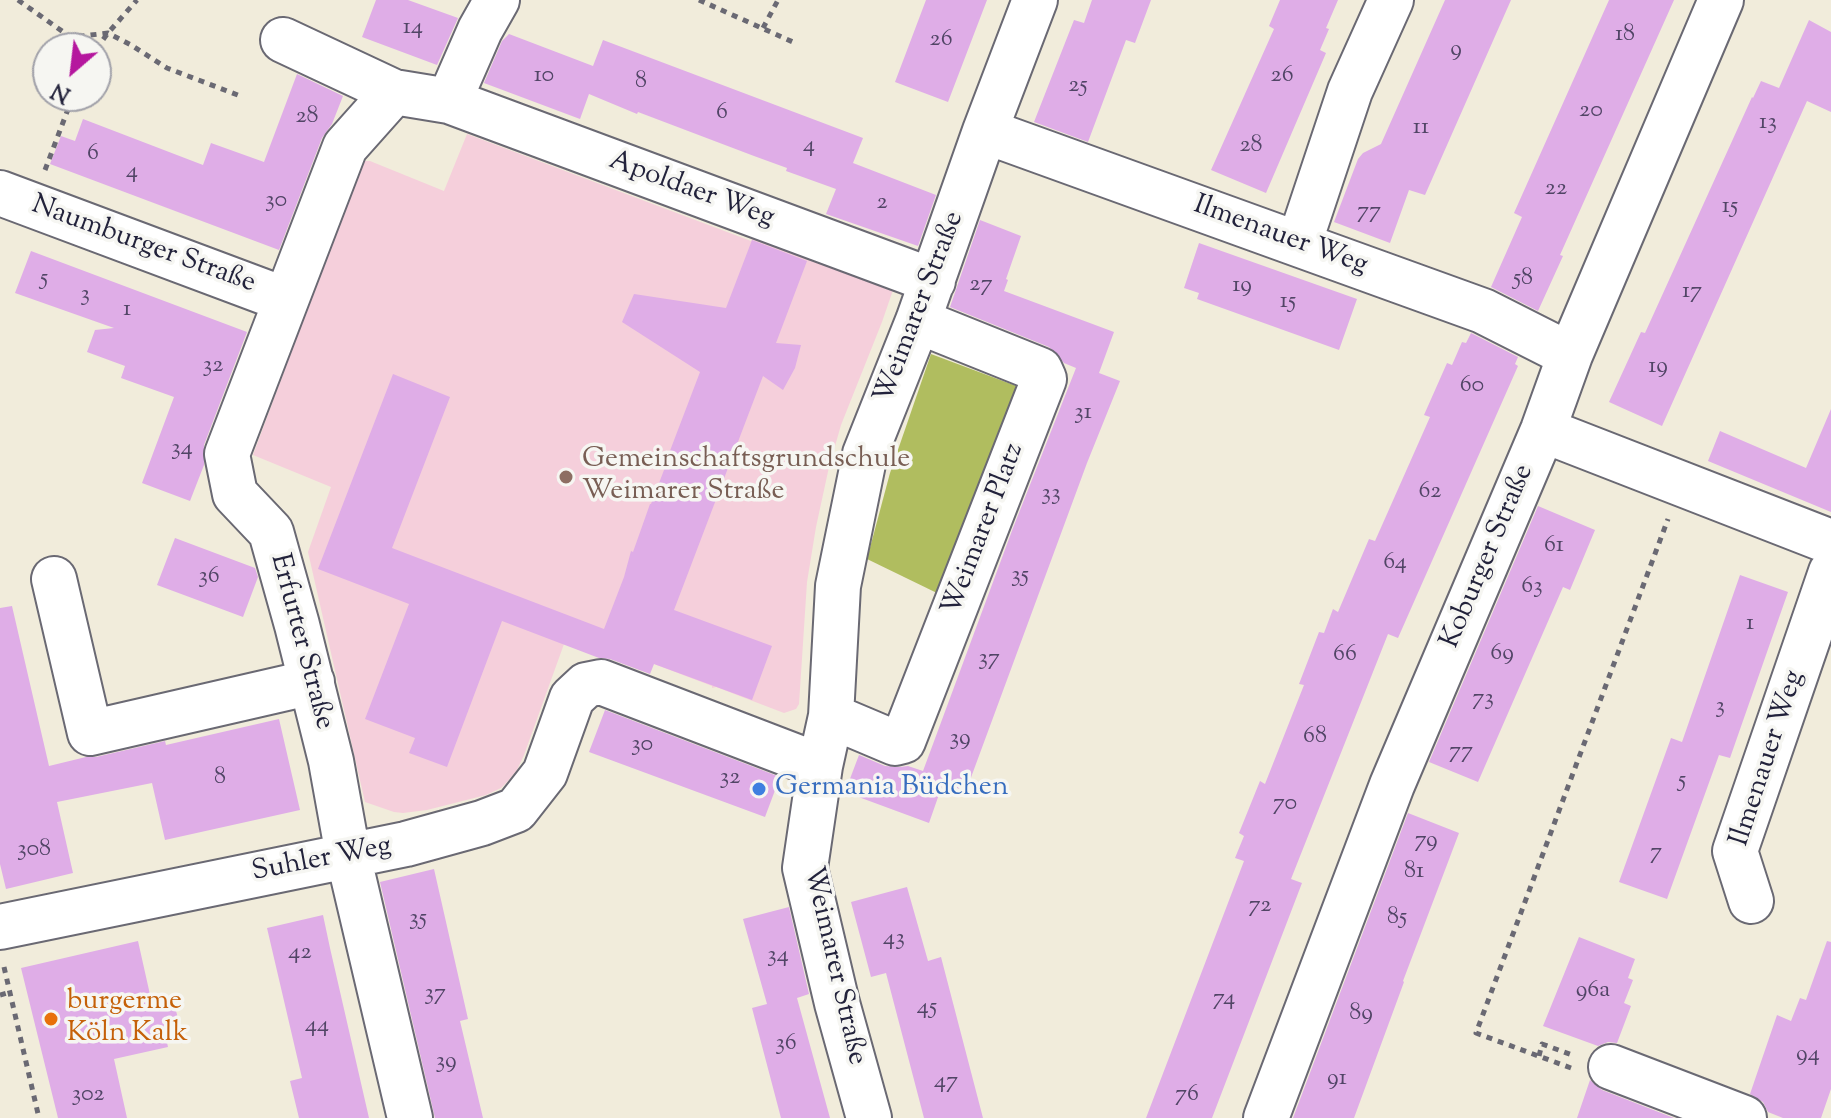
<!DOCTYPE html>
<meta charset="utf-8">
<style>
body{margin:0}
#map{position:relative;width:1831px;height:1118px;overflow:hidden;background:#f1ecdb;font-family:"Sorts Mill Goudy",serif}
canvas{display:block}
.north{position:absolute;left:32px;top:32px;width:80px;height:80px;box-sizing:border-box;background:#f6f6f2;border:2px solid #a1a1a9;border-radius:50%;rotate:208deg;font-size:22px;font-weight:700;line-height:32px;text-align:center;color:#22223b}
.north::after{content:'';display:block;margin:auto;width:28px;height:36px;background:#b5179e;clip-path:polygon(50% 0,100% 100%,50% 72%,0 100%)}
</style>
<div id="map">
<canvas width="1831" height="1118"></canvas>
<div class="north">N</div>
</div>
<script>
const g = document.querySelector('canvas').getContext('2d');
g.lineJoin = 'round';
function fill(path, color) { g.fillStyle = color; g.fill(path, 'evenodd'); }
function stroke(path, color, width, dash) { g.strokeStyle = color; g.lineWidth = width; g.lineCap = dash ? 'butt' : 'round'; g.setLineDash(dash || []); g.stroke(path); }
function label(font, color, halo, rows, align = 'center') {
  g.font = font + ' "Sorts Mill Goudy",serif'; g.lineWidth = 7; g.setLineDash([]); g.textBaseline = 'middle'; g.strokeStyle = halo; g.fillStyle = color; for (const [text, x, y, turn = 0] of rows) {
    g.save(); g.translate(x, y); g.rotate((+turn || 0) * Math.PI / 180); g.textAlign = isNaN(turn) ? turn : align; if (halo) g.strokeText(text, 0, 0); g.fillText(text, 0, 0); g.restore();
  }
}
const built = new Path2D(`
 M467,134L751,241L753,237L893,290L882,322L841,425L829,467L816,527L807,582L799,704L796,709L784,713L716,687L712,688V686L654,664L564,644L524,755L517,770L507,782L501,788L486,795L427,810L403,813L394,812L365,802L308,552L331,487L253,455L362,161H370L444,191Z`);
const green = new Path2D(`
 M931,354L1019,387L939,594L867,559L890,473Z`);
const building = new Path2D(`
 M376,0H408L458,18L437,65L362,37Z
 M926,0H987L948,102L895,82Z
 M1092,0H1151L1135,43L1126,40L1088,142L1034,122L1074,20L1084,23Z
 M1280,0H1338L1326,28L1329,29L1320,50L1326,53L1266,193L1211,170L1274,29L1269,26Z
 M1445,0H1511L1425,195L1409,190L1390,243L1334,222L1358,159L1363,153L1381,144Z
 M1609,0H1674L1560,255L1563,256L1538,311L1491,287L1522,217L1514,213Z
 M1809,20L1831,32V112L1807,101L1662,426L1609,402L1641,332L1645,333L1752,97L1753,98L1761,81L1779,88Z
 M509,34L593,66L603,40L863,138L853,163L936,195L918,246L826,214L836,189L786,171L787,168L754,156L638,112L637,114L589,94L580,119L484,83L502,41Z
 M297,74L343,96L332,124L322,138L279,250L50,164L61,136L75,141L83,119L203,165L211,143L264,162Z
 M980,220L1021,236L1006,279L1008,280L1004,291L1114,332L1099,373L1120,381L1087,463L966,791L943,783L929,823L845,792L859,755L885,766L900,767L908,766L923,771L1013,528L1076,368L1064,363L1049,347L950,307Z
 M752,240L807,261L776,343L801,345L795,368L783,390L763,376L674,610L772,646L752,700L654,664L650,674L610,659L599,658L502,621L447,767L409,753L415,738L365,719L409,604L318,569L393,374L450,397L392,548L604,629L624,577L631,551L633,552L650,504H651L669,457L668,456L700,372L622,322L634,294L726,308Z
 M1199,243L1357,299L1339,350L1197,299L1199,293L1184,288Z
 M31,251L247,332L204,445V465L190,501L142,483L174,397L121,378L125,366L87,352L95,330L114,328L15,293Z
 M1471,333L1518,357L1515,364L1518,366L1398,638L1388,634L1371,677L1291,879L1302,883L1212,1118H1146L1244,861L1235,858L1244,836L1239,833L1260,781L1265,784L1304,685L1299,684L1319,632L1324,633L1333,609L1338,612L1369,539L1375,541L1430,417L1424,415L1447,363L1452,365L1462,342L1466,343Z
 M1831,409V512L1708,461L1720,431L1806,468Z
 M1538,506L1595,530L1570,590L1563,587L1478,782L1429,762Z
 M175,538L255,568L258,577L243,617L157,585Z
 M1740,575L1788,592L1730,758L1719,755L1667,899L1619,882L1671,738L1682,742Z
 M12,606L49,766L86,757H96L165,741L166,745L279,719L300,810L165,840L152,783L57,802L73,873L6,889L0,864V608Z
 M605,710L780,777L765,817L589,752Z
 M1408,813L1459,833L1403,981L1404,982L1354,1118H1293Z
 M434,869L468,1019L460,1021L483,1118H435L380,882Z
 M907,887L928,961L941,957L983,1118H924L886,973L871,977L851,902Z
 M789,907L809,994L797,998L830,1118H781L752,1008L767,1004L743,919Z
 M323,915L330,948L369,1118H299L290,1081L302,1078L267,928Z
 M1579,937L1635,959L1628,978L1633,980L1624,1003L1631,1006L1617,1043L1608,1042L1598,1046L1543,1026Z
 M138,941L153,1008L174,1003L182,1034L166,1038L168,1047L114,1059L127,1118H58L21,968Z
 M1827,941L1831,942V1089L1821,1118H1783L1768,1112L1763,1102L1750,1094L1777,1015L1791,1021L1800,998L1806,1000Z
 M1590,1080L1602,1090L1674,1118H1577Z`);
const path = new Path2D(`
 M18,0L69,36H83L108,33L131,45L167,68L243,97
 M699,0L793,42
 M763,28L778,0
 M96,49L108,33L137,0
 M45,170L73,96
 M4,967L39,1118
 M0,995L10,992
 M1539,1056L1542,1044L1575,1056
 M1571,1068L1476,1033L1668,519`);
const minor = new Path2D(`
 M283,40L394,92
 M449,101L933,281
 M985,131L1483,311L1570,355
 M0,193L286,300
 M1299,244L1350,91L1391,0
 M1543,430L1831,542
 M54,579L90,733L312,682
 M831,716L895,743L903,741L1044,379L1040,370L918,321
 M1751,901L1735,851L1831,572
 M0,927L406,844L482,823L516,810L545,773L572,698L586,685L601,682L820,766
 M1611,1067L1744,1118
 M410,1118L348,855L331,761L297,625L271,532L235,494L227,454L345,147L394,92L449,101L480,30L497,0
 M869,1118L837,1003L805,868L820,766L831,716L838,586L865,454L918,321L985,131L1035,0
 M1266,1118L1392,785L1543,430L1570,355L1721,0`);
const markers = [
 [566,477,8,"#8d6e63"],
 [759,789,8,"#3f7fe0"],
 [51,1019,8,"#e8710a"]
];
const numberNames = [
 ["14",413,29],
 ["18",1625,36],
 ["26",941,41],
 ["9",1456,51],
 ["10",544,77],
 ["26",1282,77],
 ["8",641,83],
 ["25",1078,87],
 ["20",1591,112],
 ["6",722,114],
 ["28",307,118],
 ["13",1768,124],
 ["11",1421,129],
 ["4",809,147],
 ["28",1251,147],
 ["6",93,155],
 ["4",132,173],
 ["22",1556,190],
 ["30",276,202],
 ["2",882,204],
 ["15",1730,208],
 ["77",1369,213],
 ["5",44,280],
 ["58",1523,280],
 ["27",981,286],
 ["19",1242,287],
 ["17",1692,293],
 ["3",85,296],
 ["15",1288,303],
 ["1",127,311],
 ["32",213,367],
 ["19",1658,368],
 ["60",1472,387],
 ["31",1083,414],
 ["34",182,450],
 ["62",1430,493],
 ["33",1051,495],
 ["61",1554,547],
 ["64",1395,564],
 ["35",1020,577],
 ["36",209,578],
 ["63",1532,588],
 ["1",1750,625],
 ["69",1502,655],
 ["66",1345,656],
 ["37",989,660],
 ["73",1483,700],
 ["3",1720,708],
 ["68",1315,738],
 ["39",960,740],
 ["30",642,746],
 ["77",1461,753],
 ["8",220,779],
 ["32",730,779],
 ["5",1682,782],
 ["70",1285,805],
 ["79",1426,842],
 ["308",34,851],
 ["7",1656,854],
 ["81",1414,873],
 ["72",1260,907],
 ["85",1397,919],
 ["35",418,920],
 ["43",894,940],
 ["42",300,954],
 ["34",778,957],
 ["96a",1593,992],
 ["37",435,995],
 ["74",1224,1000],
 ["45",927,1009],
 ["89",1361,1015],
 ["44",317,1027],
 ["36",786,1045],
 ["94",1808,1056],
 ["39",446,1063],
 ["91",1337,1080],
 ["47",946,1083],
 ["302",88,1096],
 ["76",1187,1096]
];
const streetNames = [
 ["Apoldaer Weg",691,191,20],
 ["Ilmenauer Weg",1280,237,20],
 ["Naumburger Straße",143,246,20],
 ["Weimarer Straße",921,308,-69],
 ["Weimarer Platz",985,530,-69],
 ["Koburger Straße",1489,557,-67],
 ["Erfurter Straße",300,642,75],
 ["Ilmenauer Weg",1769,759,-72],
 ["Suhler Weg",322,861,-11],
 ["Weimarer Straße",833,966,77]
];
const educationNames = [
 ["Gemeinschaftsgrundschule",582,461],
 ["Weimarer Straße",582,493]
];
const shopNames = [
 ["Germania Büdchen",775,789]
];
const foodNames = [
 ["burgerme",67,1003],
 ["Köln Kalk",67,1035]
];
fill(built, '#f5cfdb');
fill(green, '#b0bd5f');
fill(building, '#dfade7');
stroke(minor, '#6a6973', 48);
stroke(path, '#6a6973', 5, [6, 6]);
stroke(minor, '#fff', 44);
for (const [x, y, r, color] of markers) { const dot = new Path2D(); dot.arc(x, y, r, 0, 2 * Math.PI); g.fillStyle = color; g.fill(dot); stroke(dot, '#f6f6f2', 3); }
label('24px', '#514566', null, numberNames);
label('28px', '#22223b', '#f6f6f2', streetNames);
label('28px', '#785e54', '#f6f6f2', educationNames, 'left');
label('28px', '#366cbe', '#f6f6f2', shopNames, 'left');
label('28px', '#c56008', '#f6f6f2', foodNames, 'left');
</script>
